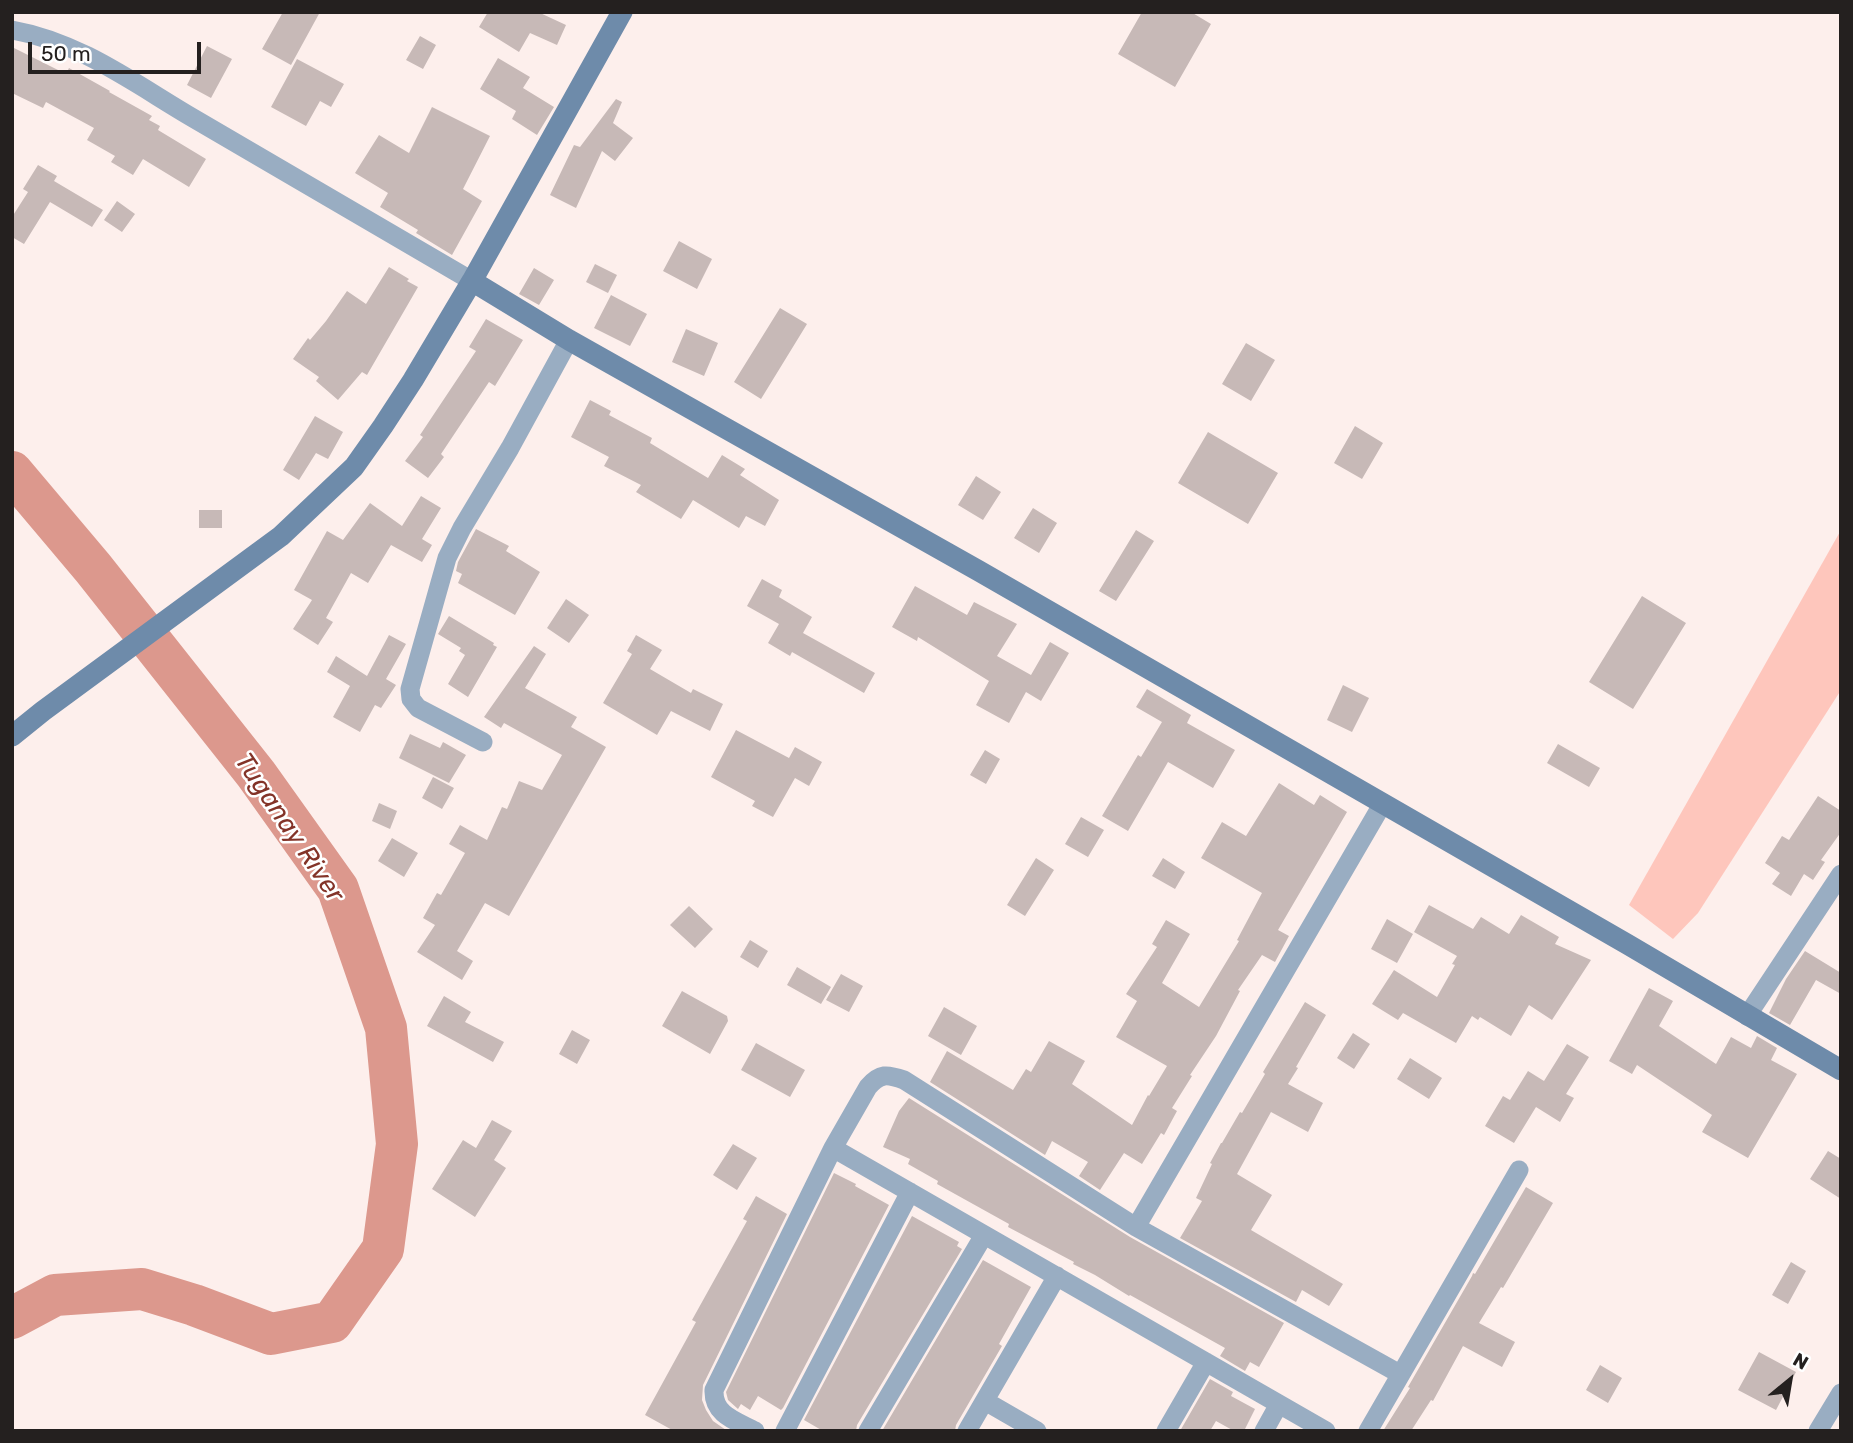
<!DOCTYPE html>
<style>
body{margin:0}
#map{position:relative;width:1853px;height:1443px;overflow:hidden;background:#fdefec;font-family:Rubik,sans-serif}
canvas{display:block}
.frame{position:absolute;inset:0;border:14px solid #24201f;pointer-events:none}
.north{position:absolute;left:1755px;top:1345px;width:70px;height:70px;-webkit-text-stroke:5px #fff;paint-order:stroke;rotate:30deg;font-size:19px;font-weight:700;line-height:28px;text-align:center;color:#24201f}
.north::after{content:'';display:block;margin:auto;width:24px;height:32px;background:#24201f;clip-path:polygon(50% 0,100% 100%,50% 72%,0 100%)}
.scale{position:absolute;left:28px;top:42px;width:173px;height:32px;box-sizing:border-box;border:4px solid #24201f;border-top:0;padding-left:9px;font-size:21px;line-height:24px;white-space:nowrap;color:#24201f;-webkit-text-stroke:5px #fff;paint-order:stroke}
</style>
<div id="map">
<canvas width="1853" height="1443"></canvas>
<div class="frame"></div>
<div class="north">N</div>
<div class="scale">50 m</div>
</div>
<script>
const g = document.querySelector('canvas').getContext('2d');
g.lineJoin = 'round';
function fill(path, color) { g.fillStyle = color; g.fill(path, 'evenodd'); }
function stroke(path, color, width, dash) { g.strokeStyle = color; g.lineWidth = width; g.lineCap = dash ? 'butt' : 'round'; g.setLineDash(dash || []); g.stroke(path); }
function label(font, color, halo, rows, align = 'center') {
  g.font = font + ' Rubik,sans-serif'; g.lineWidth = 5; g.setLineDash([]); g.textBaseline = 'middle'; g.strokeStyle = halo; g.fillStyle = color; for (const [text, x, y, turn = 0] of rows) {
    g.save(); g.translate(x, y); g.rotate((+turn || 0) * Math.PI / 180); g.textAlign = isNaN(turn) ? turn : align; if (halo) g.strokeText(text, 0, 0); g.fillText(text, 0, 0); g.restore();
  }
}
const green = new Path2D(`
 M1841,530V690L1698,913L1673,939L1629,905Z`);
const river = new Path2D(`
 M12,472L93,568L256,774L338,889L386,1028L397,1144L383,1249L332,1322L271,1334L194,1305L142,1289L55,1295L12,1318`);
const building = new Path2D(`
 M283,12H320L291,65L262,49Z
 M488,12H538L566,25L557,45L530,33L519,52L479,27Z
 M1142,12H1191L1211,24L1175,87L1118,54Z
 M420,36L436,45L423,69L406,60Z
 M207,46L232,59L211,98L187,85Z
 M12,47L66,74L69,68L110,91L109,92L152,116L149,120L160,126L158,130L206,159L189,187L143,159L133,175L111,162L115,156L87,140L94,128L46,102L43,108L12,93Z
 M498,58L530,77L523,88L554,107L537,135L512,119L516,111L480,89Z
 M297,59L344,84L331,107L320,101L306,126L271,107Z
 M616,99L622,102L613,123L633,138L615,161L602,151L576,208L550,195L574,145L580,147Z
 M432,107L490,136L463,189L482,201L452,255L416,233L418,230L380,207L388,193L355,173L379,135L409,153Z
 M38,165L57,176L54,181L103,210L92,227L50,202L24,244L12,237V217L28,192L23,189Z
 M117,201L135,214L122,232L104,220Z
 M679,241L712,259L697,289L663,271Z
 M595,264L617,275L608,293L586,282Z
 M389,267L409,279L407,281L418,287L367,375L362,372L338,400L316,381L319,377L293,359L308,338L310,340L326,321L347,291L366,304Z
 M534,268L554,280L539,305L519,294Z
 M611,295L647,314L630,346L594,328Z
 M780,308L807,324L761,399L734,382Z
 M486,319L523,340L495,386L489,382L441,454L444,457L428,478L405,461L423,437L420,435L476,351L469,347Z
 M686,329L718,343L704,376L672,362Z
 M1246,343L1275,360L1251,401L1222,384Z
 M590,400L611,411L609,415L652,438L650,443L708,478L722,455L745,469L740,475L779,500L765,526L746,516L739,528L693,500L681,519L636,492L641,485L604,466L609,457L571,437Z
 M315,416L343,432L328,459L316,453L299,480L283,470Z
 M1355,426L1383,443L1362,479L1334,463Z
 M1208,432L1278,473L1248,524L1178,483Z
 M976,476L1001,492L983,520L958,505Z
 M421,496L441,508L422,539L432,545L422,562L391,545L368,583L351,573L326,618L333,622L318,645L293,629L312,600L294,590L327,531L343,540L370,503L402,526Z
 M1033,508L1057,523L1039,553L1014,538Z
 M199,510H222V528H199Z
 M476,529L509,546L506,551L540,572L515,615L458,583L462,574L456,571L458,562Z
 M1136,530L1154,541L1116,601L1099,591Z
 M762,579L782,590L779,597L812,617L803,633L875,673L864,693L792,652L790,656L768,643L779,624L747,606Z
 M915,586L967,615L974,602L1017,624L997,656L1031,675L1050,642L1069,653L1041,701L1026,692L1009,723L976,705L989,681L918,637L917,641L892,627Z
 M1642,596L1686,623L1633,709L1589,682Z
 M566,599L589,615L569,643L547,628Z
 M449,616L494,643L493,645L497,647L468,697L448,684L465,655L459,651L461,648L438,634Z
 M389,635L406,644L386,679L396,685L381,708L375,705L360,732L333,717L350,686L327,672L336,656L367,676Z
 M636,635L662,650L650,669L691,693L693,689L723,704L710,731L671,711L657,735L603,703L632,654L627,651Z
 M534,646L546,654L525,688L577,717L571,727L606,747L509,916L485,903L457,951L473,961L462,980L417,952L435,925L423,918L437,893L441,895L465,853L449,844L460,825L487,840L502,807L507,809L519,781L542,790L562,755L504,723L501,728L484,717Z
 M1343,685L1369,698L1352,732L1327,720Z
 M1147,689L1191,715L1187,723L1235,750L1213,788L1168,762L1128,831L1102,816L1138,755L1141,757L1162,722L1136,707Z
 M736,730L789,758L795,747L822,762L809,786L795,778L773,817L752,806L755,801L711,777Z
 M410,734L440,748L443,742L466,755L449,783L399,758Z
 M1558,744L1600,768L1589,787L1547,763Z
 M985,750L1000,759L986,784L970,775Z
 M433,777L454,788L442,809L422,798Z
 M1279,783L1314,805L1320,795L1347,812L1278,930L1289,936L1275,962L1262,955L1238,990L1240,991L1216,1036L1190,1075L1192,1076L1172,1108L1177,1111L1164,1135L1161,1133L1142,1164L1124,1153L1100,1190L1079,1176L1088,1162L1052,1141L1045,1155L930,1082L947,1051L1013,1090L1026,1069L1031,1072L1049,1041L1085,1061L1072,1084L1132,1125L1148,1095L1149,1096L1167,1066L1116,1037L1137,1001L1126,994L1157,947L1152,944L1166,920L1190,934L1162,983L1199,1007L1239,941L1237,940L1262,893L1201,858L1222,822L1246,836Z
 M1818,796L1841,811V832L1821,860L1825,862L1813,880L1804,874L1791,896L1772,884L1780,873L1765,863L1782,836L1789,840Z
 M379,803L397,811L390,829L372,821Z
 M1081,817L1104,830L1088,857L1065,844Z
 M392,838L418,853L404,877L378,861Z
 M1036,858L1054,870L1025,916L1007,905Z
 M1163,858L1185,872L1175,889L1152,876Z
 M1429,905L1473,929L1481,917L1509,934L1521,915L1559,937L1555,944L1591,960L1552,1020L1529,1005L1511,1036L1480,1017L1478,1020L1472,1016L1456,1043L1403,1013L1398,1020L1372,1004L1394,970L1437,997L1455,965L1452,964L1457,956L1414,932Z
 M689,906L713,929L695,948L670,925Z
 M1387,919L1413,934L1397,963L1371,949Z
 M750,940L768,951L758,968L740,957Z
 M1805,951L1841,973V994L1816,980L1790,1025L1769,1013L1786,979Z
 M797,967L831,987L821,1004L787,985Z
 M841,974L863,986L849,1012L826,1000Z
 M1649,988L1673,1001L1659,1026L1716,1064L1731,1037L1751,1048L1757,1036L1777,1048L1771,1060L1797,1074L1748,1158L1702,1132L1712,1115L1637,1065L1632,1074L1609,1061Z
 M682,991L727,1016L728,1021L710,1054L662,1026Z
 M444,996L471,1012L465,1022L504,1042L493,1062L427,1026Z
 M1305,1002L1326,1015L1296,1067L1298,1068L1288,1084L1323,1103L1308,1132L1271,1112L1237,1174L1272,1195L1251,1230L1343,1284L1329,1306L1302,1290L1296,1302L1180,1238L1202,1201L1196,1198L1212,1164L1210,1163L1221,1143H1222L1240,1112L1242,1113L1265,1074L1263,1072Z
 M944,1007L977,1026L961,1055L928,1036Z
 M572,1030L590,1040L577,1064L559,1054Z
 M1353,1033L1370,1044L1354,1069L1337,1058Z
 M756,1043L805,1070L790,1097L741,1070Z
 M1567,1044L1589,1057L1566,1094L1574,1098L1560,1122L1536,1107L1514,1143L1485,1126L1503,1096L1510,1100L1528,1071L1544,1081Z
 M1410,1058L1442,1078L1429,1099L1397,1079Z
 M909,1098L1130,1237L1284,1323L1259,1367L1250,1362L1245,1371L1220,1356L1225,1348L1130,1295L1129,1296L1095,1275L1073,1264L1074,1262L1008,1227L1009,1224L937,1184L938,1181L908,1164L910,1159L883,1147L899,1111Z
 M492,1120L512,1131L494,1160L506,1168L475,1217L432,1189L463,1140L476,1148Z
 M733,1144L757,1158L737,1190L713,1175Z
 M1828,1151L1841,1159V1199L1810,1179Z
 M834,1173L856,1184L855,1186L889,1205L783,1408L781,1410L758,1396L750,1410L741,1404L738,1409L728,1400L726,1392Z
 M1526,1187L1553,1203L1503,1288L1501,1287L1479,1323L1515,1342L1502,1367L1463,1346L1433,1401L1431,1400L1411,1431H1383L1410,1388L1408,1387L1472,1276L1473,1273L1475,1274Z
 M756,1196L787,1214L703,1385L702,1400L706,1410L713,1421L726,1430L674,1431L645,1415L696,1322L692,1320L747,1221L743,1219Z
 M912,1216L959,1242L957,1246L962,1249L857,1425L856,1431H823L804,1420Z
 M983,1260L1031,1287L999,1344L1002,1346L956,1425L955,1431H882Z
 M1791,1262L1806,1271L1788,1304L1772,1295Z
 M1759,1352L1796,1372L1776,1410L1738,1390Z
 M1600,1365L1622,1378L1608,1403L1586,1390Z
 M1210,1379L1233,1392L1231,1396L1255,1409L1244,1431H1234L1216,1421L1210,1431H1180Z`);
const street = new Path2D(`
 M12,30C80,42 135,84 193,118C286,172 379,227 472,281
 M483,742L418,708L411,699L410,689L447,558L462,528L510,448L569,340
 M1747,1016L1841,874
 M833,1148L1326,1431
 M1136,1227L1383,803
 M985,1401L1037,1431
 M755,1431C736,1421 713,1415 714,1390L833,1148L868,1087C880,1073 887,1074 904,1080L1136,1227L1400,1374
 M785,1431L910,1192
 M868,1431L984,1235
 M967,1431L1057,1276
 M1166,1431L1206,1362
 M1264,1431L1279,1404
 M1368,1431L1519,1170
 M1818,1431L1841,1393`);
const secondary = new Path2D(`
 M472,281L569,340L979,571L1627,944L1841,1070
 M12,736L43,711L281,536L354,467L383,426L413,380L472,281L622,12`);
const waterNames = [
 ["Tuganay River",289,828,56]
];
fill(green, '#fec6bc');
stroke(river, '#dc988d', 42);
fill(building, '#c7b9b7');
stroke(street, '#99adc2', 19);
stroke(secondary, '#6e8baa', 21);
label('italic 26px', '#833328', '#fff', waterNames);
</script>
